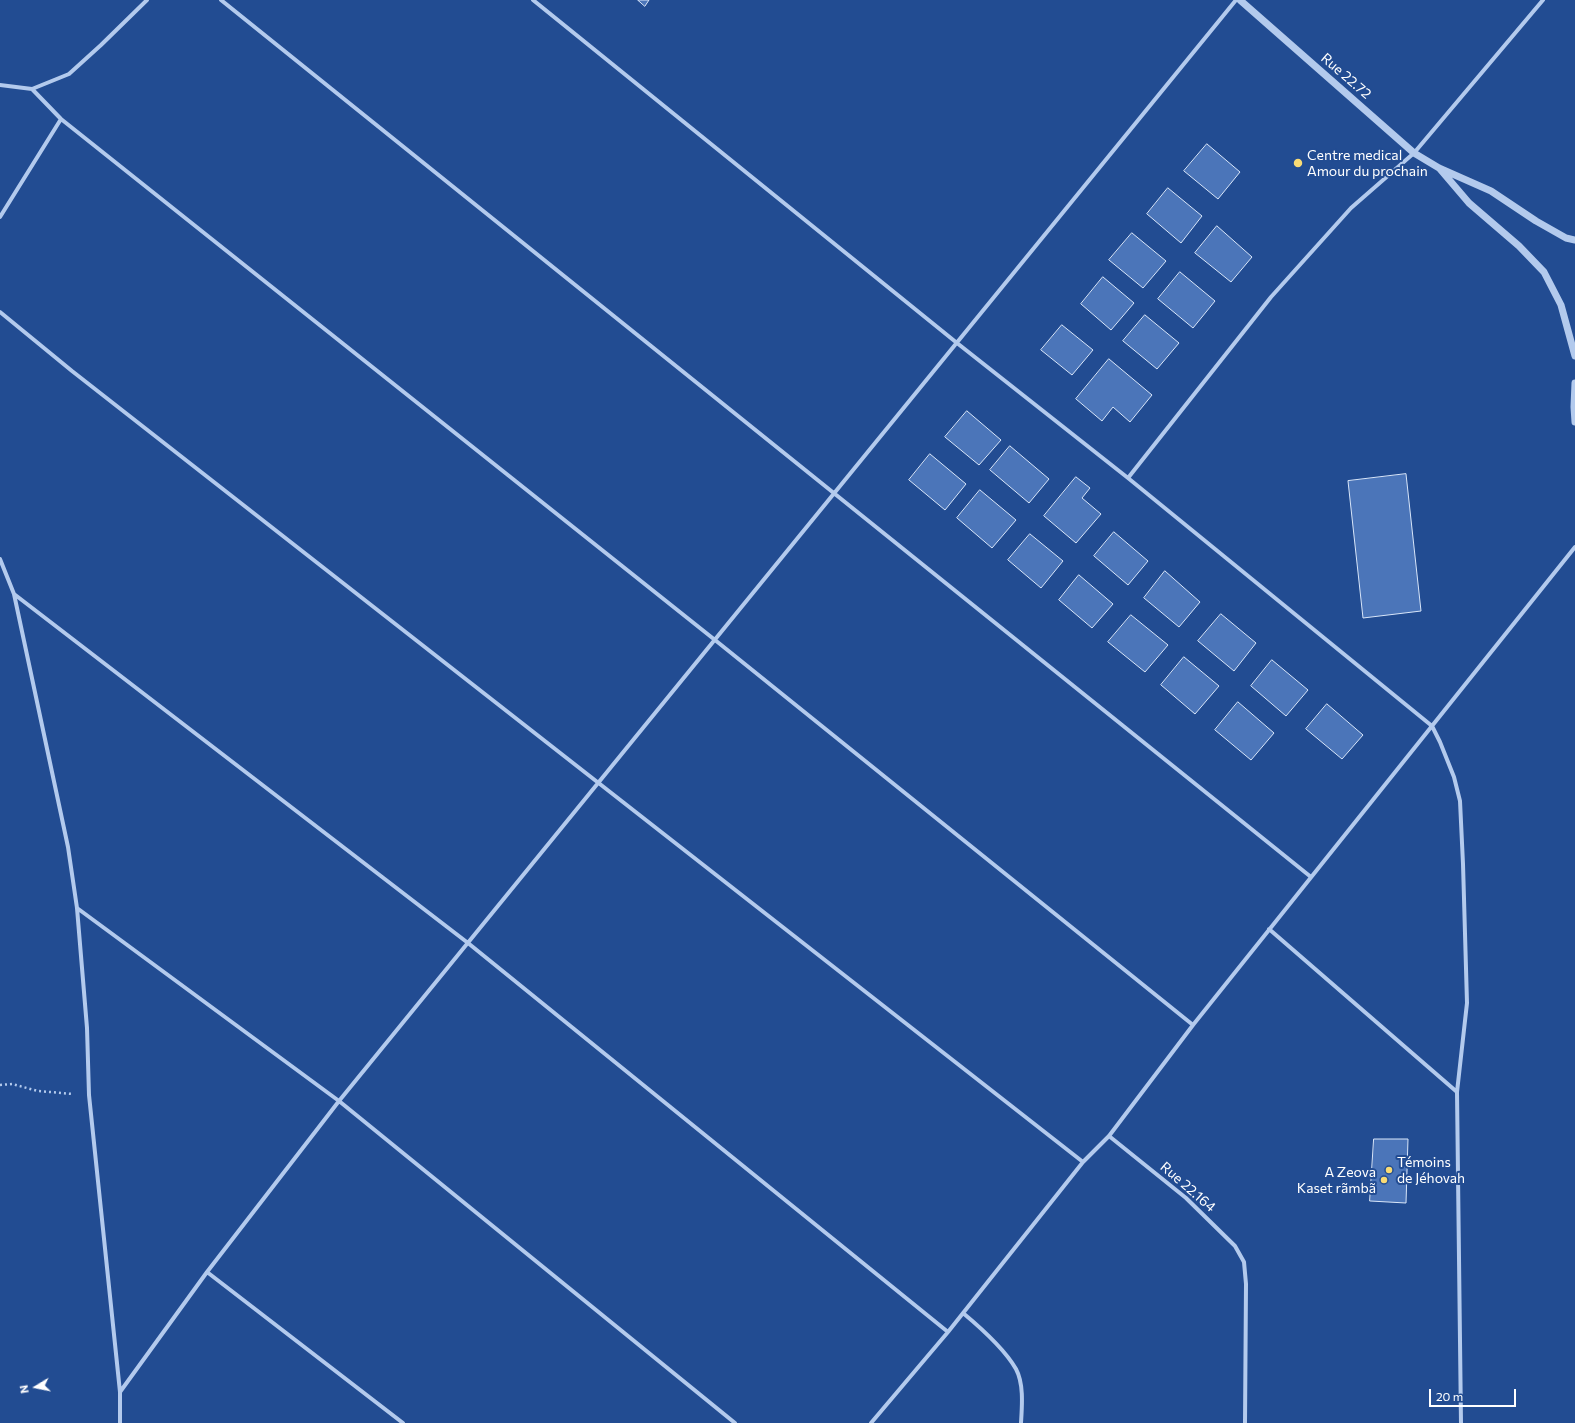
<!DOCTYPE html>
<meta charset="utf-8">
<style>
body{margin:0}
#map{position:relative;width:1575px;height:1423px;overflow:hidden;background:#224c92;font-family:Commissioner,sans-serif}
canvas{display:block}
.north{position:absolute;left:16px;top:1367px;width:40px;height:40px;-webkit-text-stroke:3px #224c92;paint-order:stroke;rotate:260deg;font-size:11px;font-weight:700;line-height:16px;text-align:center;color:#fff}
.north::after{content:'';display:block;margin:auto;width:14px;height:18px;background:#fff;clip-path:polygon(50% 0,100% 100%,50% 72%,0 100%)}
.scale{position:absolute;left:1429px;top:1389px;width:87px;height:18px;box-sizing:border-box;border:2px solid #fff;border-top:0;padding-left:5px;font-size:12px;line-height:14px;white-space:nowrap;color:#fff;-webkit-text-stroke:3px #224c92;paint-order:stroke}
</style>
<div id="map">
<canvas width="1575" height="1423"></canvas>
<div class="north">N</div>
<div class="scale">20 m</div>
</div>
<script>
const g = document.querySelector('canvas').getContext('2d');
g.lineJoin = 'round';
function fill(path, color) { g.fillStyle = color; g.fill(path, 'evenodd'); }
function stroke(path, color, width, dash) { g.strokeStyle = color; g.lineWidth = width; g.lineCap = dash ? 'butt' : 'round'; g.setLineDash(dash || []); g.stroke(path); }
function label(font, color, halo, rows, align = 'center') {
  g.font = font + ' Commissioner,sans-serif'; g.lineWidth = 4; g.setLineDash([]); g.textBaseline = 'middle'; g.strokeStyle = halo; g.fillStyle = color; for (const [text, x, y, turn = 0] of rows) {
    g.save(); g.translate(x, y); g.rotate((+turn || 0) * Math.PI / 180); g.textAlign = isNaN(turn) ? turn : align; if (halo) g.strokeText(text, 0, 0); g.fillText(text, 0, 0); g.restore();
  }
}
const building = new Path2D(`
 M638,0H649L645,6Z
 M1207,144L1240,172L1218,199L1184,171Z
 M1168,188L1202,216L1181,243L1147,214Z
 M1217,226L1252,257L1231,282L1195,253Z
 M1132,233L1166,261L1143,288L1109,260Z
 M1180,272L1215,301L1193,328L1158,299Z
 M1103,277L1134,303L1111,330L1081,304Z
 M1145,315L1179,343L1157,369L1123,341Z
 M1062,325L1093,350L1072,375L1041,350Z
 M1109,359L1152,395L1130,422L1113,407L1102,421L1076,399Z
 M967,411L1001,440L979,465L945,437Z
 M1010,446L1049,479L1029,503L990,470Z
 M930,454L966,484L945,510L909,480Z
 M1406,474L1421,611L1363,618L1348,481Z
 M1076,477L1090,488L1082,498L1101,514L1076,543L1044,516Z
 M980,490L1016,520L992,548L957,518Z
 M1114,532L1148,561L1128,585L1094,556Z
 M1030,534L1063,561L1041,588L1008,560Z
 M1165,571L1200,602L1179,627L1144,598Z
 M1079,575L1113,604L1092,628L1059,600Z
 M1221,614L1256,643L1234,671L1198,641Z
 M1131,615L1168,645L1145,672L1108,642Z
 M1184,657L1219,686L1195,714L1161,685Z
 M1272,660L1308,690L1286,716L1251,686Z
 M1238,702L1274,733L1251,760L1215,730Z
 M1327,704L1363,735L1342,759L1306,729Z
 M1374,1139H1408L1406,1203L1370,1201Z`);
const path = new Path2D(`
 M0,1085L12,1084L38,1091L73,1094`);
const minor = new Path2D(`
 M221,0L1311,877
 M533,0L957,343L1128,478L1432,726L1440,742L1454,777L1460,801L1463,864L1467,1003L1457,1092L1461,1423
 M0,85L32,89L69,74L101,45L147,0
 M32,89L61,119L715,640L1193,1025
 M0,217L61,119
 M0,312L72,371L1083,1162
 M1128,478L1271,297L1351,208L1414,153L1543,0
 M0,559L14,594L68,847L77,908L87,1028L89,1095L120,1392V1423
 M14,594L468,943L948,1332
 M77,908L339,1101L735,1423
 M1269,929L1457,1092
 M1109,1136L1186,1198L1235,1246L1244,1262L1246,1284L1245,1423
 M207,1272L403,1423
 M963,1313C981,1328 1004,1348 1016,1369C1024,1384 1022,1406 1021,1423
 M120,1392L207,1272L339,1101L1236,0
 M871,1423L948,1332L1083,1162L1109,1136L1193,1025L1575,547`);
const tertiary = new Path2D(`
 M1240,0L1414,153L1439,168L1491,191L1536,221L1566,238L1575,240
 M1440,169L1469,203L1519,246L1544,272L1561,305L1575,356
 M1575,383L1574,407L1575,422`);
const markers = [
 [1298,163,5,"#f9db75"],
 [1389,1170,4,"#f9db75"],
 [1384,1180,4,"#f9db75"]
];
const streetNames = [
 ["Rue 22.72",1346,76,41],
 ["Rue 22.164",1188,1187,41]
];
const poiNames = [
 ["Centre medical",1307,155],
 ["Amour du prochain",1307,171],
 ["Témoins",1397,1162],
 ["de Jéhovah",1397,1178],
 ["A Zeova",1376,1172,"right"],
 ["Kaset rãmbã",1376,1188,"right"]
];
fill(building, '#4b75b9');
stroke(building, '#d9e6f9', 1);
stroke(path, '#b3caed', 2.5, [2, 3]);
stroke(minor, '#b3caed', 4);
stroke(tertiary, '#b3caed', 7);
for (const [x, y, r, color] of markers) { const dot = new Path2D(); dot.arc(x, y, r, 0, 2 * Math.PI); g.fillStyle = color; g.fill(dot); stroke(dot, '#224c92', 1.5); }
label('14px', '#fff', '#224c92', streetNames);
label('14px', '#fff', '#224c92', poiNames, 'left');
</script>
